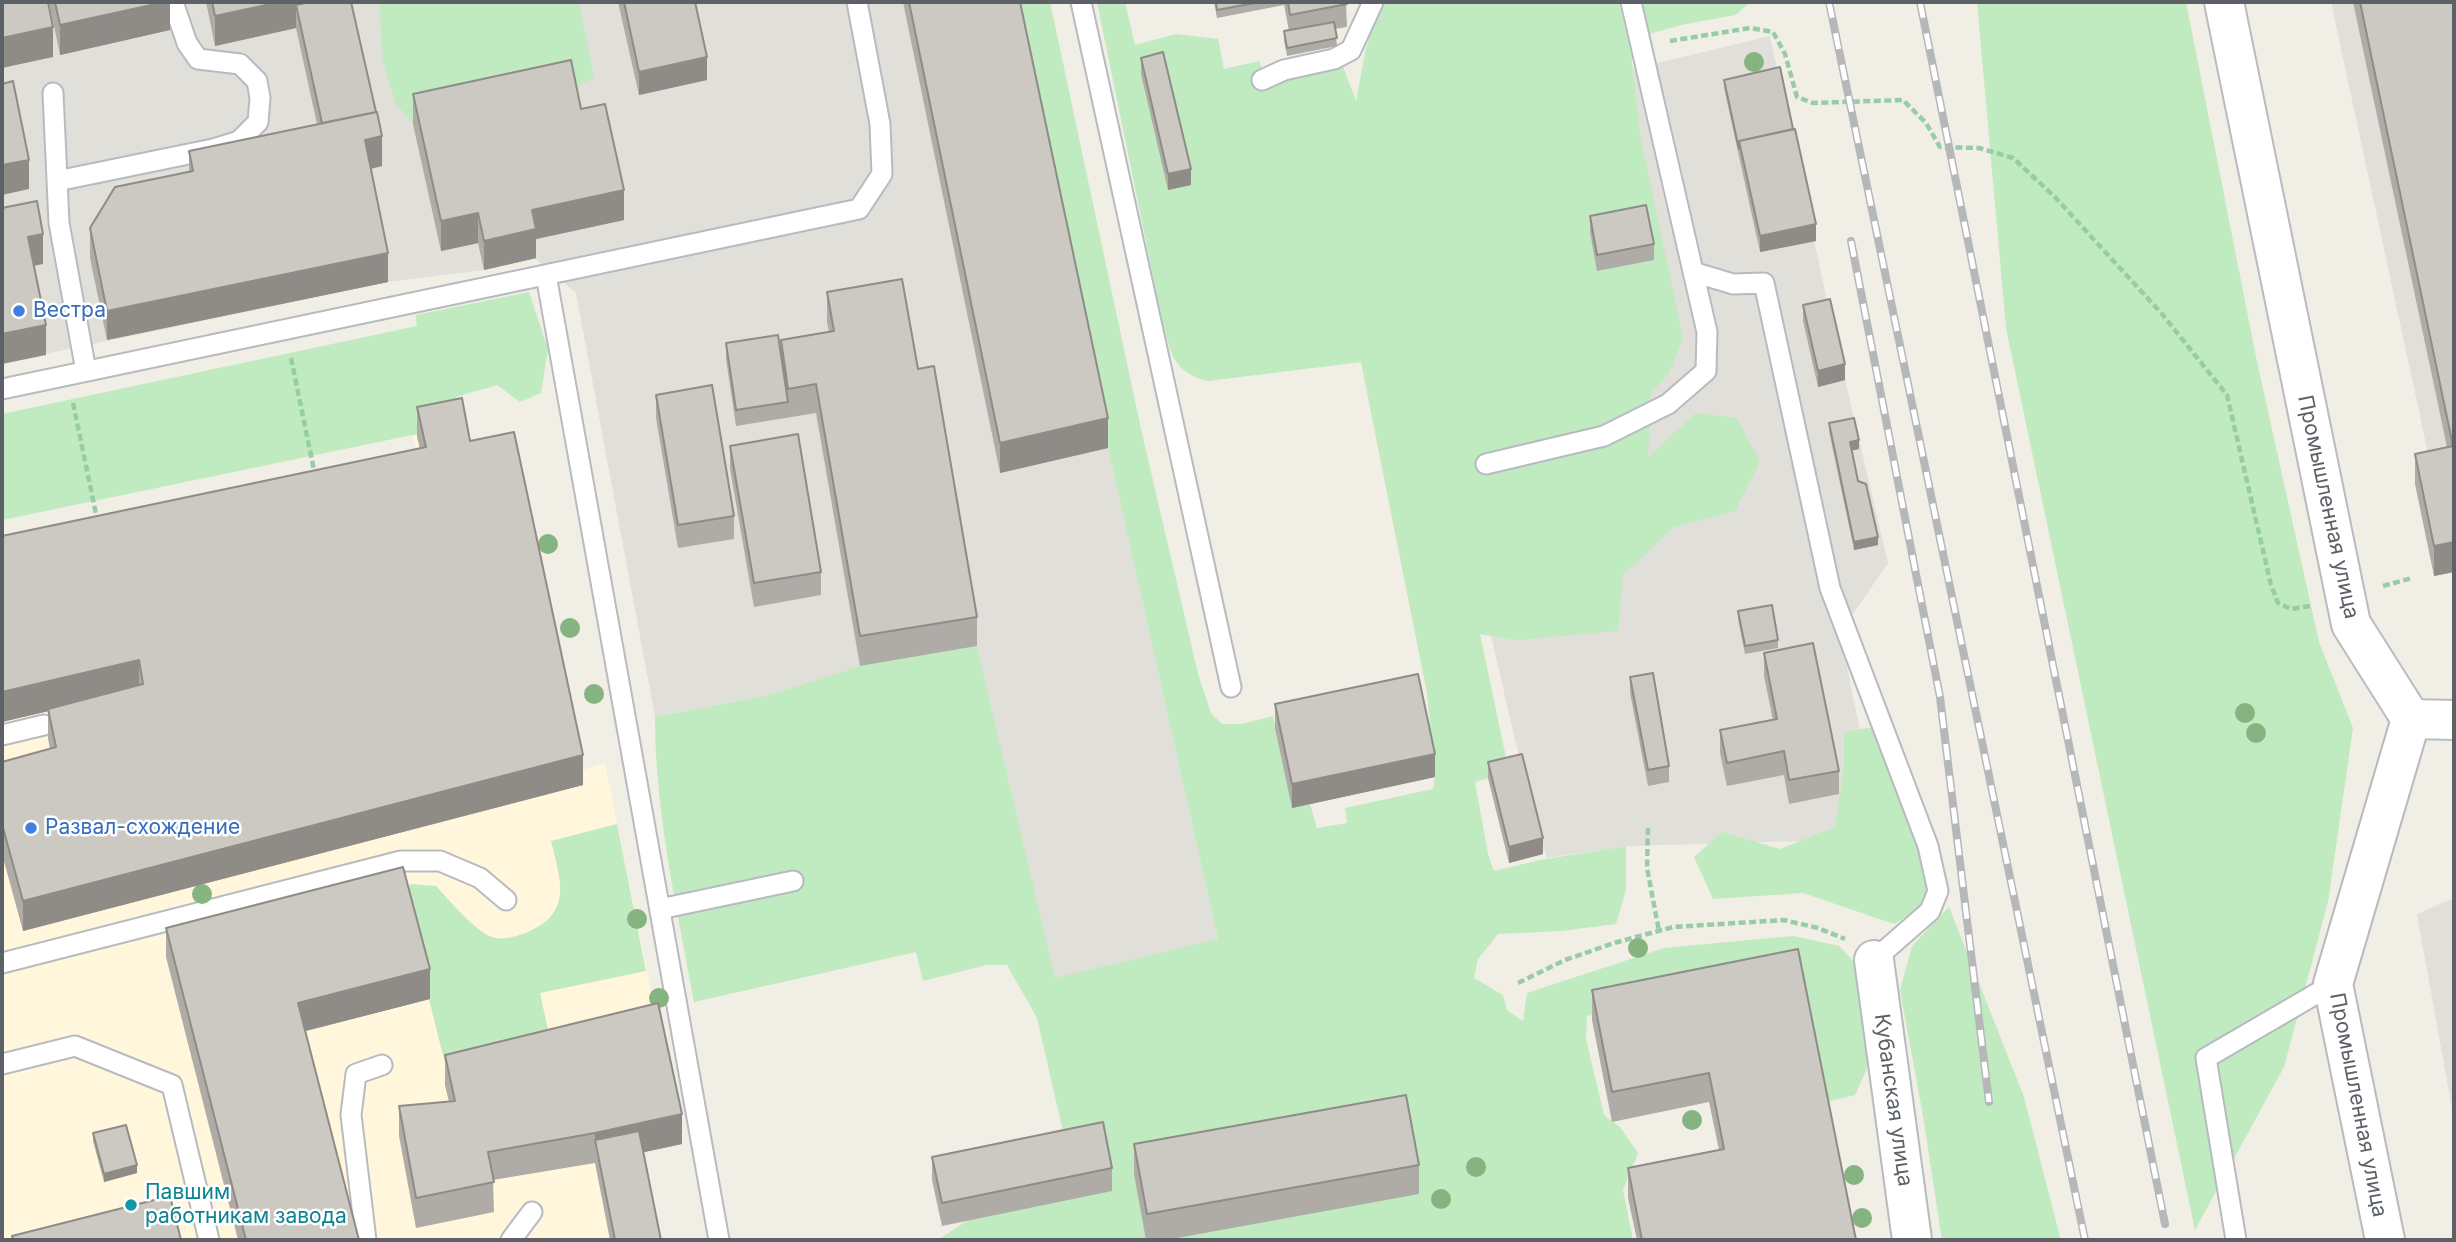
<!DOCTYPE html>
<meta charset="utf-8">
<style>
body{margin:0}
#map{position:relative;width:2456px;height:1242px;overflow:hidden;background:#f0eee5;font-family:Inter,sans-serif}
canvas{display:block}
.frame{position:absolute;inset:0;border:4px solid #5c6167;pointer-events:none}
</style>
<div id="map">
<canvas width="2456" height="1242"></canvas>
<div class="frame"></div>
</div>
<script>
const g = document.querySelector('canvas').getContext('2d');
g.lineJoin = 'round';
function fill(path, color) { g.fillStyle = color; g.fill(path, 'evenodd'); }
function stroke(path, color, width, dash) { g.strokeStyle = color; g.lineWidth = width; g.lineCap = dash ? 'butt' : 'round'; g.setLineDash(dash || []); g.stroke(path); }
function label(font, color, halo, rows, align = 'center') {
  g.font = font + ' Inter,sans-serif'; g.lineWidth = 5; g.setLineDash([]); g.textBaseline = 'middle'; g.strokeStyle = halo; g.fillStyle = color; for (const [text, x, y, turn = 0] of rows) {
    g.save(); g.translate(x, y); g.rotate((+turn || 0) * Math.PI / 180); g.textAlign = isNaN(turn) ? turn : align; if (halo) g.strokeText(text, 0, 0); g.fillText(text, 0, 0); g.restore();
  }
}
const commercial = new Path2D(`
 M462,428L580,771L605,763L682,1144L639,1154L657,1240H2V565L426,476L412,435Z`);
const industrial = new Path2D(`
 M2,2H1014L1108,448L1218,939L1055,979L977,646L860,666L769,695L655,717L576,293L536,259L484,270L388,282L2,363Z
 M1411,2L1629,70L1770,36L1830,315L1888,563L1840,633L1873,795L1836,840L1626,846L1547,858L1522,770L1391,203Z
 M2331,2H2454V580L2431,467Z
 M2454,898V1120L2417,914Z`);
const green = new Path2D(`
 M379,2H579L594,77L571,90L413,124L395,102L383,62Z
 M1014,2H1050L1141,429L1198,674L1211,713L1222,724H1242L1273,716L1292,807L1310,804L1317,828L1347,823L1345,808L1433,789L1435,777L1427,693L1361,362L1208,381C1172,372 1171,353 1162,320L1097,2H1125L1135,45L1176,34L1218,39L1224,69L1259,61L1262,69L1337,51L1356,101L1366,48L1382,2H1619L1631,53L1640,135L1683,338L1669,373L1651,393L1648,457L1696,413L1737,418L1760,462L1735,511L1674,527L1623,575L1618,631L1516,640L1480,634L1509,772L1475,782L1488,854L1494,871L1540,860L1626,846V890L1616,924L1561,931L1498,934L1478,959L1474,978L1503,995L1507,1010L1523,1021L1527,993L1664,948L1793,936L1839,946L1865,973L1876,1049L1855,1095L1826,1102L1800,974L1587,1016L1586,1039L1604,1115L1620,1127L1638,1153L1623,1190L1633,1240H938L971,1218L1063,1131L1037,1018L1007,965H986L923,981L916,952L694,1002C677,908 655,813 655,717L769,695L860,666L977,646L1055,978L1218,939L1108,448Z
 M1638,2H1751L1735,15L1681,25L1646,35Z
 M1977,2H2186L2256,357L2319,642L2353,728L2328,902L2284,1067L2195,1230L2006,328Z
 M529,292L548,349L541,393L520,402L497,385L456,397L462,428L412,435L2,520V414L417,326L416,315Z
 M1874,727L1933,886L1927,904L1894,924L1803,893L1713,899L1694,857L1722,832L1780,849L1835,827L1844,768V732Z
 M617,824L646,971L540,993L554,1058L450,1083L403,896L411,884L436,886C448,899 476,932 492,937C503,941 518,936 528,932C574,912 560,879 551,841Z
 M1949,907L2024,1097L2060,1237L2058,1240H1942L1923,1116L1900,990L1912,946Z`);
const path = new Path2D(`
 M1670,41L1750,28L1773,32L1785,54L1797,97L1813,103L1903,100L1926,123L1940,147L1979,148L2013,158L2054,196L2162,314L2227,395L2271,585L2278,603L2291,609L2310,606
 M291,358L315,475
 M73,403L97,519
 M2383,586L2412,578
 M1648,828L1647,868L1659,931
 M1518,983L1565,960L1614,943L1673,927L1784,920L1818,928L1845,939`);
const service = new Path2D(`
 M1081,2L1231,687
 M1262,80L1284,70L1334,59L1351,50L1373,2
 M53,93L59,223L86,371
 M57,181L213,149L239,141L258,122L260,98L257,81L240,64L198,59L187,43L173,2
 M1693,272L1733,284L1764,283L1830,588L1928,846L1938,891L1930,911L1874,960
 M546,275L719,1240
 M2,389L859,209L882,174L880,124L857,2
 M1486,464L1604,436L1668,404L1706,371L1707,332L1631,2
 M2,735L44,725
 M660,909L793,881
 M2,963L401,861H440L480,878L506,900
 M2,1064L75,1046L172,1085L209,1240
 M366,1240L351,1115L356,1074L382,1065
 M511,1240L532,1212
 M2236,1240L2206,1058L2333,984`);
const minor = new Path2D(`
 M1874,960L1912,1240
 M2385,1240L2333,984L2411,719`);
const secondary = new Path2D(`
 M2224,2L2351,624L2411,719L2454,720`);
const rail = new Path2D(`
 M1829,2L2085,1240
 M1920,2L2165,1224
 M1851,241L1940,697L1989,1102`);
const trees = [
 [1754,62],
 [548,544],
 [570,628],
 [594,694],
 [2245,713],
 [2256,733],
 [202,894],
 [637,919],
 [1638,948],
 [659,998],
 [1692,1120],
 [1476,1167],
 [1854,1175],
 [1441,1199],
 [1862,1218]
];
const wall = new Path2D(`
 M49,2H170V30L60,55Z
 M206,2H351L382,166L371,169L388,282L107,340L90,258V228L189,172V151L317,124L296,28L215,46Z
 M618,2H695L707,80L639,95Z
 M903,2H1020L1108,448L1000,473Z
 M1214,2H1346L1347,27L1335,29L1337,46L1287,56L1284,40V31H1289L1284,5L1217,18Z
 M2353,2H2454V572L2434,576L2415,484V454L2447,447Z
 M1141,58L1191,185L1168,190L1141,74Z
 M1724,80L1793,129L1816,241L1760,252L1724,88Z
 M413,94L581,109L624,220L536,239V258L484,270L478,243L441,251L413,124Z
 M1590,216L1654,244V260L1597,271L1590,232Z
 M827,292L918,369L977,617V646L860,666L816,413L736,426L726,359V343L781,352V340L829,332L827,322Z
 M1803,305L1845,380L1818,387L1803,321Z
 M656,395L734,516V539L678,548L656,418Z
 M417,407L470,441L583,785L23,931L2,854V762L50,749L48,739V711L2,722V536L420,449L417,437Z
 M1829,423L1859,449L1852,450L1858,481L1878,545L1854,550L1829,431Z
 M730,446L821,572V595L754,607L730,469Z
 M1738,611L1778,640V648L1745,654L1738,619Z
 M1764,653L1839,771V794L1789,804L1784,775L1727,786L1720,753V730L1773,720L1764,676Z
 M1630,677L1669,766V782L1648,786L1630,693Z
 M1275,704L1435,777L1292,808L1275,728Z
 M1488,762L1543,854L1509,863L1488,778Z
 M166,928L430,999L305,1031L359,1240H238L166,957Z
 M1798,949L1856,1240H1637L1628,1198V1168L1719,1150L1709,1102L1612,1122L1592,1020V990Z
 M445,1055L682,1144L644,1152L661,1240H610L595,1163L493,1180L494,1212L416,1228L399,1136V1106L449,1102L445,1085Z
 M93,1133L137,1173L104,1182L93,1141Z
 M1134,1144L1419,1165V1194L1166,1240H1146L1134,1174Z
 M932,1157L1112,1168V1191L942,1226L932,1180Z`);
const shadedWall = new Path2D(`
 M165,2H170V30L60,55V25Z
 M280,2H318L296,5V28L215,46V16Z
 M53,27V57L2,68V38Z
 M707,57V80L639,95V72Z
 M323,129L382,136V166L365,170Z
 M29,160V189L2,195V165Z
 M1191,169V185L1168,190V174Z
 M624,190V220L536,239V258L484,270V241L532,210Z
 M478,213V243L441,251V221Z
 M1816,224V241L1760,252V236Z
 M43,234V264L28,267V237Z
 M388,253V282L107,340V311Z
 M46,325V355L2,364V334Z
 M1845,364V380L1818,387V371Z
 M1108,418V448L1000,473V443Z
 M1859,440V449L1850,451V442Z
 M1878,537V545L1854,550V542Z
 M2454,542V572L2434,576V546Z
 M139,660V690L2,722V692Z
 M1435,754V777L1292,808V784Z
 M583,755V785L23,931V901Z
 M1543,838V854L1509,863V847Z
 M430,969V999L298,1033V1003Z
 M682,1114V1144L599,1162L595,1140V1133Z
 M137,1165V1173L104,1182V1174Z`);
const building = new Path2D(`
 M2,2H48L53,27L2,38Z
 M55,2H165L60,25Z
 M212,2H280L215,16Z
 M310,2H351L376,112L322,123L296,5Z
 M624,2H695L707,57L639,72Z
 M909,2H1020L1108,418L1000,443Z
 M1216,2H1260L1217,10Z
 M1288,2H1346L1347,4L1290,15Z
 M2360,2H2454V542L2434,546L2415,454L2453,446Z
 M1334,22L1337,38L1287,48L1284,31Z
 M1163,52L1191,169L1168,174L1141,58Z
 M571,60L581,109L605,104L624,190L532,210L536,229L484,241L478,213L441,221L413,94Z
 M1780,67L1793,129L1739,141V149L1724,80Z
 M13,81L29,160L2,165V84Z
 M377,112L382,136L365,140L388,253L107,311L90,228L115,187L193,171L189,151Z
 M1795,129L1816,224L1760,236L1739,141Z
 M37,201L43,234L28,237L46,325L2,334V208Z
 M1646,205L1654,244L1597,255L1590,216Z
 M902,279L918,369L934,366L977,617L860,636L816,384L788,389L781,340L834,331L827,292Z
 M1830,299L1845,364L1818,371L1803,305Z
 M778,335L788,402L736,410L726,343Z
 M712,385L734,516L678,525L656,395Z
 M462,398L470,441L514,432L583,755L23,901L2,824V762L56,747L48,709L143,684L139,660L2,692V536L426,447L417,407Z
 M1854,418L1859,440L1850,442L1858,481L1866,484L1878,537L1854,542L1829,423Z
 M798,434L821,572L754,583L730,446Z
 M1772,605L1778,640L1745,646L1738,611Z
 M1813,643L1839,771L1789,780L1784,751L1727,763L1720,730L1777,719L1764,653Z
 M1653,673L1669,766L1648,770L1630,677Z
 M1418,674L1435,754L1292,784L1275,704Z
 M1522,754L1543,838L1509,847L1488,762Z
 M403,867L430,969L298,1003L359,1240H246L166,928Z
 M1798,949L1856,1240H1642L1628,1168L1724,1149L1709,1073L1612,1092L1592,990Z
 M658,1003L682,1114L595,1133L488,1152L494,1182L416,1198L399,1106L455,1101L445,1055Z
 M1406,1095L1419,1165L1147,1214L1134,1144Z
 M1103,1122L1112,1168L942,1203L932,1157Z
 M126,1125L137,1165L104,1174L93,1133Z
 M639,1131L661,1240H615L595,1140Z
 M170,1196L181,1240H13L12,1236Z`);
const markers = [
 [19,311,7,"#3f7fe0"],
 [31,828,7,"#3f7fe0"],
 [131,1205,7,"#0f9aa8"]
];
const shopNames = [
 ["Вестра",33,311],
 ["Развал-схождение",45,828]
];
const streetNames = [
 ["Промышленная улица",2328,507,78],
 ["Кубанская улица",1893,1100,82],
 ["Промышленная улица",2358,1105,79]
];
const cultureNames = [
 ["Павшим",145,1193],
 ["работникам завода",145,1217]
];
fill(commercial, '#fff6db');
fill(industrial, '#e1dfd9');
fill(green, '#c0eabf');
stroke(service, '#b7bbc0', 23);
stroke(minor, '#b7bbc0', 42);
stroke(secondary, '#b8bcc2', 42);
stroke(path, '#97cca6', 4.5, [7, 3.5]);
stroke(service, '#fff', 19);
stroke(minor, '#fff', 38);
stroke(secondary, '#fff', 38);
stroke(rail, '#b6b7b8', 8);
stroke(rail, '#fff', 5, [16]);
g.fillStyle = '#85b481';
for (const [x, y] of trees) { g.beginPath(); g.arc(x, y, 10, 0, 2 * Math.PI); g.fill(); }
fill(wall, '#afaca7');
fill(shadedWall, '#8f8c88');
fill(building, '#ccc8c2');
stroke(building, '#8f8c88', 2);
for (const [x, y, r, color] of markers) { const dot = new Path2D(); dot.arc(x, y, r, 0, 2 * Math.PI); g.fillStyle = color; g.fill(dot); stroke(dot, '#fff', 2.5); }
label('21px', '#366cbe', '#fff', shopNames, 'left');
label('21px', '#5c6167', '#fff', streetNames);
label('21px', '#0d838f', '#fff', cultureNames, 'left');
</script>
